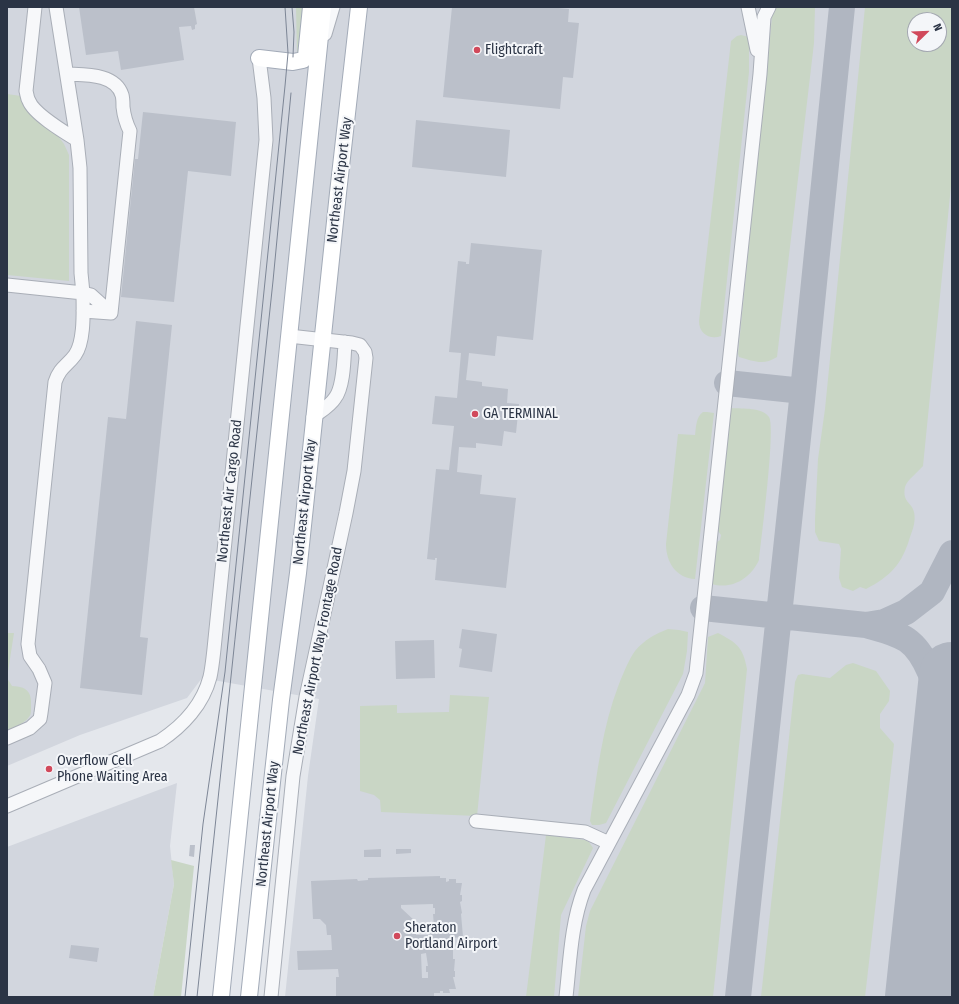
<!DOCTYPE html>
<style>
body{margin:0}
#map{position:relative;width:959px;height:1004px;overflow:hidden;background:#e4e7ec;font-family:"Fira Sans Condensed",sans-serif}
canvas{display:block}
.frame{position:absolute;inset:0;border:8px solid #2b3445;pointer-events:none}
.north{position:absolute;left:907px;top:12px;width:40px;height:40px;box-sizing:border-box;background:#f4f6f9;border:1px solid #a4a8b1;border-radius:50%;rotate:67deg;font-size:11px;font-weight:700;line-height:16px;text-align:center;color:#2b3445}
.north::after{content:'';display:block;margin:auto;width:14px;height:18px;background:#d1495b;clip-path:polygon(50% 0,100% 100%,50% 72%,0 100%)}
</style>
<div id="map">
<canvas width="959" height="1004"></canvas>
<div class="frame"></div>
<div class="north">N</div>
</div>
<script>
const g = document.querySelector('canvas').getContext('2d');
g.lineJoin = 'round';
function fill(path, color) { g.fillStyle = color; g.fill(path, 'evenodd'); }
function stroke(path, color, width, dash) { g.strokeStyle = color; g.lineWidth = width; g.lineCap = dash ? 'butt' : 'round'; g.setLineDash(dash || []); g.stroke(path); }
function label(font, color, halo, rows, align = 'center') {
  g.font = font + ' "Fira Sans Condensed",sans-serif'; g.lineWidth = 4; g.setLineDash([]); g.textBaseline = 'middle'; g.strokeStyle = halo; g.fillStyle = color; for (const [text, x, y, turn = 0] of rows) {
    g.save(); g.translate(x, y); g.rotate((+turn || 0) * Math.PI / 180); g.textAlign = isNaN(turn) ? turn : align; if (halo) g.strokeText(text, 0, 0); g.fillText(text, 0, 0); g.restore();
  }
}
const built = new Path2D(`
 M7,7H952V997H285L308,776L319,699L202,678L187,698L80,735L7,766ZM915,20H939V44H915Z
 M177,783L170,846L174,884L153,997H7V847Z`);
const green = new Path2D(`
 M296,7H306L302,48L297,54Z
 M773,7H815L814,43L777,357C763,366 754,361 739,357L738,354Z
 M865,7H952V176L923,466C918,472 907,480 905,487C902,503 912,502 914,512C916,521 913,529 910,537C902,564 891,576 866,589L860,587L853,591L842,587L839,578L841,549L839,544L819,541L815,532V519L818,459L825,409ZM915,20H939V44H915Z
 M741,35L749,37V72L721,336C710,340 699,334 699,321L731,41L737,36Z
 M7,94L21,96L35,120L58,136L64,144L69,155V281L7,275Z
 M731,408C743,409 762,407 769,417C776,427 761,541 759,560C751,578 732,590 712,584L717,542L720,540L721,535L718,531Z
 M703,412H707L714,413L695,579C676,578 666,562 666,544L678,434L695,435C696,427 696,417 703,412Z
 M668,629L679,630L688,632L687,651L683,674L606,823L599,825H592L590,821C597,774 602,728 619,684C624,672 628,661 635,651C644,640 655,634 668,629Z
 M7,633H14L7,678L12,686C28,687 32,692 31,708C31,712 31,715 29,717C24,724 14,727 7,730Z
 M718,633C737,643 743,647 747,669L713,997H578L586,926L590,911L705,683L708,637Z
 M853,663L876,671L890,691L889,701L880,714V728L894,744L865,997H761L795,682L798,675L802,674L830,678L846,665Z
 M450,695L489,697L477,816L381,812L380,800L374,795L360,791V706L397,705V713L449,712Z
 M546,835L585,840L589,842L593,848L561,915L554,997H526Z
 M171,860L194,866L181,997H153L174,884Z`);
const taxiway = new Path2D(`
 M727,383L803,391
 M703,608L866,625C880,629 895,632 907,640C930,656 939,699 947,725
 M866,625L884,622L906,612L932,592L952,553
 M738,997L803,391L842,7`);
const runway = new Path2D(`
 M918,997L952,675`);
const building = new Path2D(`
 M79,7H194L197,24L195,25V29L192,30L191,26L179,27L184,60L121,70L118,51L86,55Z
 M452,7H548L569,9L568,22L579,23L573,78L563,77L560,109L443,97Z
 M143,112L236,122L231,176L188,171L174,302L121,297L135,159H138Z
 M416,120L510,130L506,177L412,167Z
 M471,243L542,250L533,340L497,336L495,356L469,353L468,363L466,380L482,382V386L508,389L507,403L519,404L516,433L504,431L502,446L476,443V448L459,447L457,472L482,475L480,494L516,498L506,588L435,580L437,558H435V560L427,559L436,469L449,470L454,426L432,424L435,396L457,398L461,353L449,352L458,261L466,262V264H469Z
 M136,321L172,325L140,637L148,638L142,695L80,688L108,417L126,419Z
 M462,629L497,634L492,672L459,667L462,649L459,648Z
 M434,640L435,678L396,679L395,641Z
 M190,845H195L194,857L189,856Z
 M381,849V857H364V850Z
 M396,849H411V853L396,854Z
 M440,876V878H446V882L449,881V879H456V883H462L460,895H462V901L460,902L462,913L461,914L463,937L450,938L451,941H454L455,947H453V959H455L454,971H455V977H453L456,989H449L450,993H443V991H440V993H434V997H336V977H339L338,969L298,970L297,951L332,950L331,935H327L326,925L320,919H313L311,881L357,879L358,881L368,880V878ZM433,904V908H435V914H433L434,926H435L436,932H429V935H416V922L401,908V905ZM426,953L428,966H426V972H428V978H422L421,954Z
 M71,945L99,948L97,962L69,958Z`);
const minor = new Path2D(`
 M35,7L26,91C27,94 27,98 29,101C34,114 64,132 77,140
 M56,7L77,140L80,168L81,273L83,293L91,295L111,313
 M748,7L757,50
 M325,34L333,7
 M67,74C84,75 115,73 122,95C123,98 123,103 123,107C124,116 126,123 130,131L111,313
 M7,285L83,293C83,309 85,341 75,355C67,366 60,367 55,382L28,644L30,656L39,669L45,683L41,713L40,719L30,728L7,738
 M83,311L111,313
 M313,417C321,411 330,406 335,398C344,387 344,357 345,342
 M7,806L160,741C183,726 203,704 210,677C212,668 213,658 214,649L266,140L264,98L259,58
 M476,821L585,832L609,843
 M271,997L293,776L306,697L346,513L354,471L366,358L365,352L360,345L352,343L289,336
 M566,997C570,961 571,924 584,890L688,695L696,673L760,74L764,17L769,7`);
const major = new Path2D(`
 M259,58L293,62L303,60L306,56L311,7
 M221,997L323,7
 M249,997L267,828L281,700L298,573L338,193L359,7`);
const tram = new Path2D(`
 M292,7L294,32L293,57
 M185,997L203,824L225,672L285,86L288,53L285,7
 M197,997L273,281L291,93`);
const markers = [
 [477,50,4,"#d1495b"],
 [475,414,4,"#d1495b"],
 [49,769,4,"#d1495b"],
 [397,936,4,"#d1495b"]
];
const poiNames = [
 ["Flightcraft",485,50],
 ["GA TERMINAL",483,414],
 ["Overflow Cell",57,761],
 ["Phone Waiting Area",57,777],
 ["Sheraton",405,928],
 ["Portland Airport",405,944]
];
const streetNames = [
 ["Northeast Airport Way",340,180,-83],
 ["Northeast Air Cargo Road",230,491,-84],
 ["Northeast Airport Way",305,502,-84],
 ["Northeast Airport Way Frontage Road",318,651,-79],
 ["Northeast Airport Way",268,824,-84]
];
fill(built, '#d2d6de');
fill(green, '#c9d6c5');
stroke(taxiway, '#b0b6c1', 26);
stroke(runway, '#b0b6c1', 66);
fill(building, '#bbc0ca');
stroke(minor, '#a9aeb7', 15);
stroke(major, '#a3abb8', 18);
stroke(minor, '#f7f8fa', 13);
stroke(major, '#fff', 16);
stroke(tram, '#7d8696', 1);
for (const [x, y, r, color] of markers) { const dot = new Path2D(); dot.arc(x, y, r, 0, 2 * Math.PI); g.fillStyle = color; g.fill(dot); stroke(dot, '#f4f6f9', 1.5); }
label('14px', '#2b3445', '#f4f6f9', poiNames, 'left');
label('14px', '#2b3445', '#f4f6f9', streetNames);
</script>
